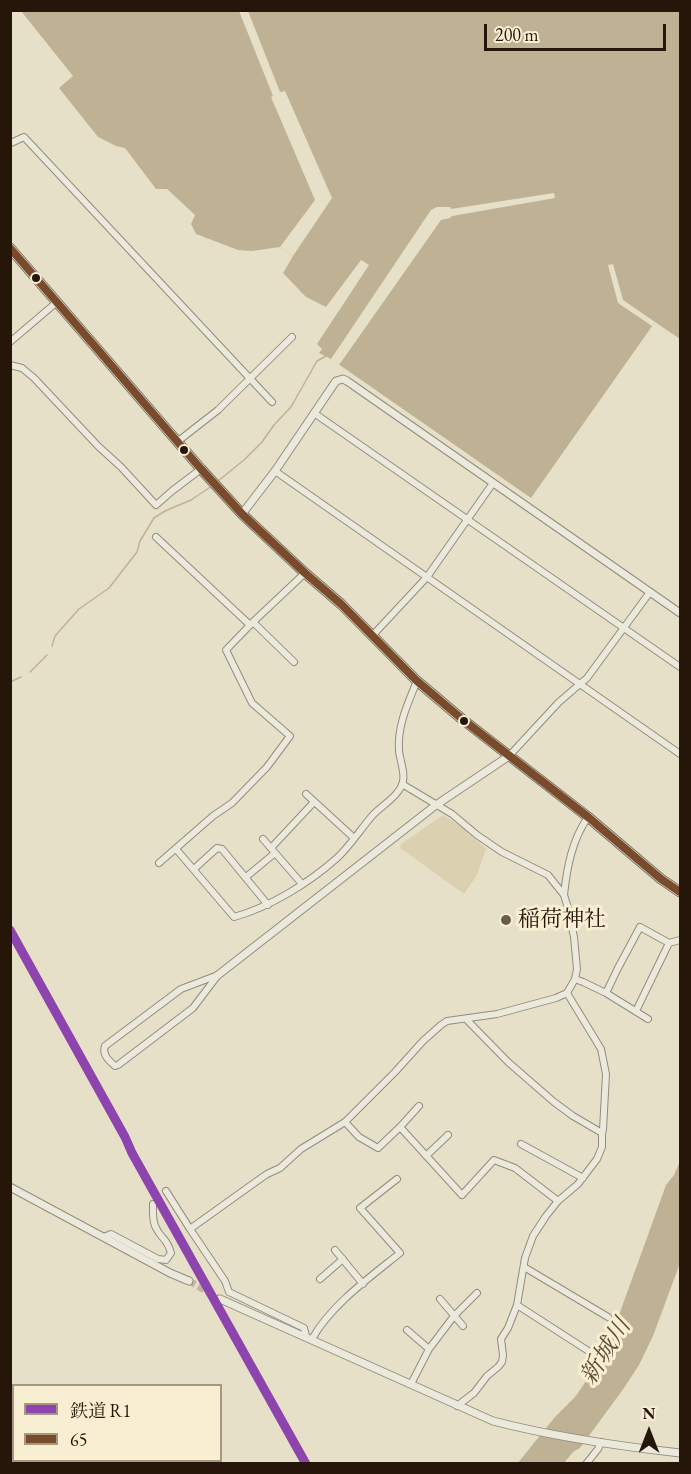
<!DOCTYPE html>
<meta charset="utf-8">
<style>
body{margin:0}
#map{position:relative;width:691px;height:1474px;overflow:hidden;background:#e7e0c8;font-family:"EB Garamond","Noto Serif JP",serif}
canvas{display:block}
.frame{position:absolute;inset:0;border:12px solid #261509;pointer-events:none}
.legend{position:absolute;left:12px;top:1384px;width:210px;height:78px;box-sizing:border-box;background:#f8efd3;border:2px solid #a49882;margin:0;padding:8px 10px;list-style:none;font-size:18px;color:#261509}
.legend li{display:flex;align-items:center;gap:12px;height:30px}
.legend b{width:30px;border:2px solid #a49882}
.north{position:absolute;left:619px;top:1402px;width:60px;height:60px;-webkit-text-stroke:4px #f8efd3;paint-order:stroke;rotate:0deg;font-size:16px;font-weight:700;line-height:24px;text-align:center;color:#261509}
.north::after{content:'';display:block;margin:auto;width:21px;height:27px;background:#261509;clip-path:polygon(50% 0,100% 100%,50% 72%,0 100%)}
.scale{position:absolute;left:484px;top:24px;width:182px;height:27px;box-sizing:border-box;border:3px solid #261509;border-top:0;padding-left:8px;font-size:18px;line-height:21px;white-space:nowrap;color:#261509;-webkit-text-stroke:4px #f8efd3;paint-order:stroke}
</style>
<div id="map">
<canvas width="691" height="1474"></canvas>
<div class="frame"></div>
<ul class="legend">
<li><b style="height:8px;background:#8e44ad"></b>鉄道 R1</li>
<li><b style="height:8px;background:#7a4b2a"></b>65</li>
</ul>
<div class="north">N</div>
<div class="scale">200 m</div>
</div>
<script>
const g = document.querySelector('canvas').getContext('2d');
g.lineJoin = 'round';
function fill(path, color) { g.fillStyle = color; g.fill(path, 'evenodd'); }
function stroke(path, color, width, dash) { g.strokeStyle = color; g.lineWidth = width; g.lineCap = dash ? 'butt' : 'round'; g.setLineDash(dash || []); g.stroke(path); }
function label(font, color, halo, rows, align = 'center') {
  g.font = font + ' "EB Garamond","Noto Serif JP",serif'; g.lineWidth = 6; g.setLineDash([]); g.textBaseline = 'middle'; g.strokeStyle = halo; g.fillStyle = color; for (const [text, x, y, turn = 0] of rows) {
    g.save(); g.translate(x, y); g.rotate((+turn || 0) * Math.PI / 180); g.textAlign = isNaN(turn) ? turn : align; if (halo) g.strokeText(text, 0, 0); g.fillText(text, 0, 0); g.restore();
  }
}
const green = new Path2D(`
 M443,815L462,827L486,849L477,875L464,894L400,848L401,844Z`);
const water = new Path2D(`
 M21,11H680V339L655,322L531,498L331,359L319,353L322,349L317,344L369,265L361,260L326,307L306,297L283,273L293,256L280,247L252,251L238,250L196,234L191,224L195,215L167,189H156L125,148L116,146L98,137L59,88L73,76Z
 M680,1161V1263L653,1336L639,1365L624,1388L580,1448L573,1452L564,1463L517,1464L555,1417L575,1397L604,1355L609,1336L619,1315L666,1185L674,1175Z`);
const pier = new Path2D(`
 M239,11H248L280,92L285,91L332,198L293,256L280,247L315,200L271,97L273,96Z
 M554,193L555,198L452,216L450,218L441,220L339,365L331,359L431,210L437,207H450L451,209Z
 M613,264L623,300L655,322L652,326L618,303L608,265Z`);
const stream = new Path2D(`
 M218,481L244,460L262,442L274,425L291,407L317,361L326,356
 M52,646L55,636L79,609L109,588L137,552L140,541L154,518L165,511L191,500L212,486
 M30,672L47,655
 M10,682L21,677`);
const tertiaryTunnel = new Path2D(`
 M189,1281L220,1299`);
const minor = new Path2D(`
 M10,142L11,143L24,137L272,402
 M10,342L57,302
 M10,365L22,368L34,378L98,446L121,467L156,505L172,491L201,469
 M314,413L680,667
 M177,442L218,410L292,337
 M275,471L680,754
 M156,537L250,625
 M253,622L294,662
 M373,635L427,577L493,483
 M509,756L559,702L587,678L650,592
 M306,794L354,838
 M263,839L302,884
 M271,848L314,802
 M176,849L234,917C270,907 309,883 337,858C350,846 360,830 372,816C381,806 395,799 401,787C407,777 400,761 399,751C397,726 408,703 417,681
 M159,863L213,816L232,803L267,767L290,736L252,703L226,650L253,622L305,573
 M194,869L217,848L222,849L268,905
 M246,877L275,853
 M564,895C567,867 572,840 588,817
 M218,975L193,1008L118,1065L115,1066C108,1060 102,1054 105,1046L181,989Z
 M575,979L583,982L606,993L618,968L640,927L669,943L680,940
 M606,993L648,1019
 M636,1011L669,943
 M466,1019L508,1062L554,1102L573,1116L602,1133
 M345,1122L359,1137L378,1148L400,1127L419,1106
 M400,1127L462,1195L494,1160L515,1168L558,1201
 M521,1144L583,1178
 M426,1156L448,1135
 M166,1191L190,1229L225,1281L229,1292L304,1328L306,1336
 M190,1229L250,1186L267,1174L280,1168L301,1149L345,1122L395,1072L423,1041L441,1025L447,1021L497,1014L556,998L567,993L575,979L577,969L574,937L568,908L564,895L548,875L502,852L477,835L452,814L402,784
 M104,1237L111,1234L158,1259L166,1260L171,1253C167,1238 162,1240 156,1228C152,1221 153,1212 153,1204
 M335,1250L363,1284
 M524,1267L608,1317
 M320,1279L343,1259
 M440,1299L463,1326
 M517,1305L590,1352
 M407,1330L429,1349
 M312,1339C331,1305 369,1278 400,1253L360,1208L397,1179
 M411,1384L429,1349L454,1316L477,1293
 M457,1406L474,1393L487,1376L498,1367L502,1362L503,1355L501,1339L508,1328L517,1305L525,1258L533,1236L546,1216L558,1201L578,1184L597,1159L602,1147V1133L603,1130L606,1074L601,1049L567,993
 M586,1464L598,1449L601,1442`);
const tertiary = new Path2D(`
 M242,514L275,471L336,381L343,379L347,381L680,613
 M218,975L436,805L509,756
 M10,1187L170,1273L189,1281
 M220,1299L493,1421C554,1437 618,1446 680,1453`);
const trunk = new Path2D(`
 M10,248L201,469L242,514L305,573L341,604L417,681L462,719L588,817L661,879L680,892`);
const bus1 = new Path2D(`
 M10,248L201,469L242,514L305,573L341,604L417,681L462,719L588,817L661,879L680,892`);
const rail1 = new Path2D(`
 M10,930L125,1137L132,1153L306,1464`);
const markers = [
 [36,278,5,"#261509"],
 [184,450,5,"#261509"],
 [464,721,5,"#261509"],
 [506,920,6,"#6a5c4c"]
];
const poiNames = [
 ["稲荷神社",518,920]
];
const waterNames = [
 ["新城川",606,1352,-58]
];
fill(green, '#dbd0b0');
fill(water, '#bfb294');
fill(pier, '#e7e0c8');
stroke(stream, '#bfb294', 1.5);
stroke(tertiaryTunnel, '#c0b7a2', 7, [7, 3.5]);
stroke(minor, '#938c7e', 8);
stroke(tertiary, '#938c7e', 9);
stroke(trunk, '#787164', 11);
stroke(minor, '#ebe8dc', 6);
stroke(tertiary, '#ebe8dc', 7);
stroke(trunk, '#e7e3d6', 9);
stroke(bus1, '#7a4b2a', 8);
stroke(rail1, '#8e44ad', 9);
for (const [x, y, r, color] of markers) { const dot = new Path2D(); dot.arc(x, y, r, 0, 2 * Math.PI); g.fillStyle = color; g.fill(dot); stroke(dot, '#f8efd3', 2); }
label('22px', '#261509', '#f8efd3', poiNames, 'left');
label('italic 24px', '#5c4c38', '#f8efd3', waterNames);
</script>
